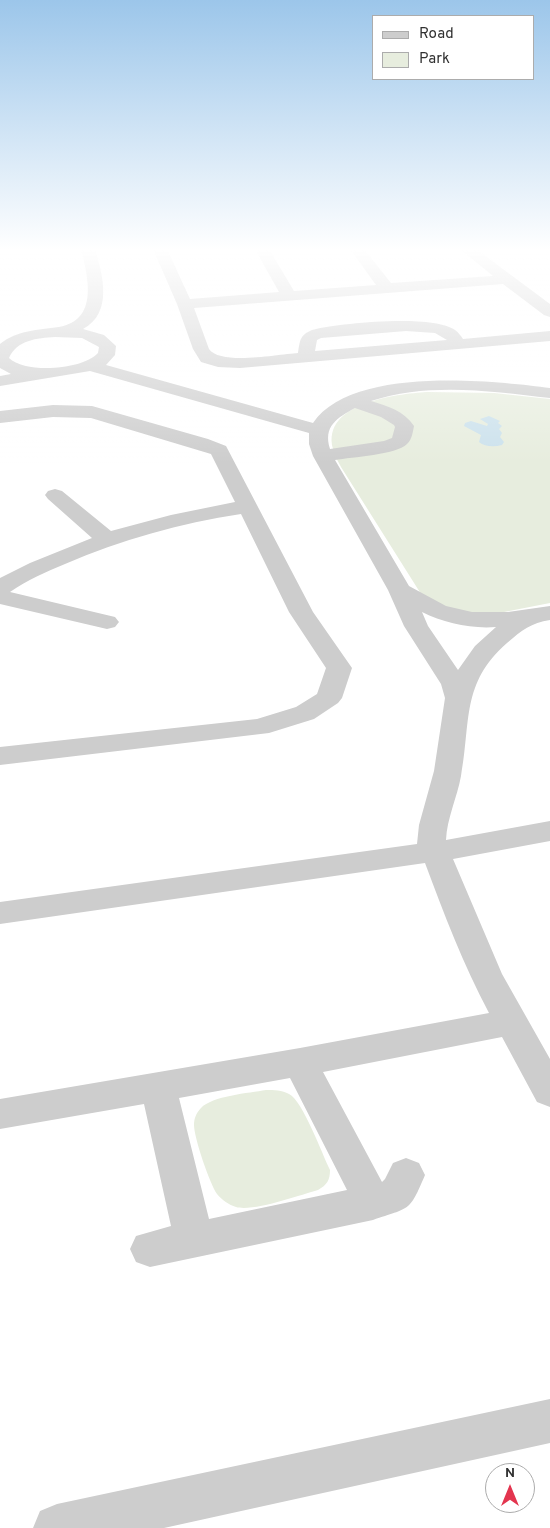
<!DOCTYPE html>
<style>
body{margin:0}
#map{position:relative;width:550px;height:1528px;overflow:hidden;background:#fff;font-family:Overpass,sans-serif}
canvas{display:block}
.legend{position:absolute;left:372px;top:15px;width:162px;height:65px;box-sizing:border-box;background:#fff;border:1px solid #acacac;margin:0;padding:6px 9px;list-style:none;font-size:15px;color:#303030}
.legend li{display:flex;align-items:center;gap:10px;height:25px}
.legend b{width:25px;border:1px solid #acacac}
.north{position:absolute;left:485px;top:1463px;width:50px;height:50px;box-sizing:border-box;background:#fff;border:1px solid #acacac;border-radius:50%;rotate:0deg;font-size:14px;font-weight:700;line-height:20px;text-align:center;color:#303030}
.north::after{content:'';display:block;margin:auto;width:18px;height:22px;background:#e3354f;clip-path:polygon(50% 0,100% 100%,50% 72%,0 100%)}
</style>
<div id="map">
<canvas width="550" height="1528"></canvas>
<ul class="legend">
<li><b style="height:6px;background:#cdcdcd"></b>Road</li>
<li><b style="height:14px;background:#e7edde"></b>Park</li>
</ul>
<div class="north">N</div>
</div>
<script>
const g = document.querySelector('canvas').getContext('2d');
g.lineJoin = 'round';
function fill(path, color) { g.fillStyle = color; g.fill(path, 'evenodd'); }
const green = new Path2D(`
 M427,392L494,393L550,399V603L504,612L473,613L448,608L421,594L341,467C338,461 334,455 333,449C321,403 396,394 427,392Z
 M266,1090C274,1090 282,1090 289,1094C303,1101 322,1154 330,1170C330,1180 327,1185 318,1190C300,1195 253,1212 236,1207C229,1205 222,1200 217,1194C210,1184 194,1138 194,1125C194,1119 196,1113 201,1108C212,1096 249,1093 266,1090Z`);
const water = new Path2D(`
 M489,416L500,421L498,423L502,426L499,429L502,433L500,437L504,442L502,445C494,447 485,447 479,442L481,435L464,426L465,423L471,421L487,426L488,424L480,419Z`);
const minor = new Path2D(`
 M81,249H95C103,275 113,313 83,329L104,335L116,346L115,355L106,365L313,423C351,366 491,380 550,388V398C492,391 428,382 371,401C388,406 404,411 414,426C413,431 412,440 407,444C396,455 352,457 335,460L409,586L446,606L472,612H508L550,606V620C531,623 522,630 507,643C461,683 471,722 461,776C457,798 447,818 446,840L550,821V841L453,859L502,974L550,1059V1107L537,1102L502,1037L323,1072L382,1182L385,1179L393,1163L406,1158L419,1163L425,1175C409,1213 410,1207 373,1220L150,1267L136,1262L130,1249L136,1236L171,1226L144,1104L0,1129V1099L300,1048L489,1013C463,964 444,914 425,863L0,924V902L417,844L419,825L434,771L445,698L441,684L404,626L388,590L313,456L309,444V433L90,371L0,386V376L11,374L0,368V344C18,330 37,330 59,327C99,320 88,277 81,249ZM55,337L82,338L99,347L98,353C82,370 26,374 9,358C17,340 37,338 55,337ZM355,408L381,417L394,425L395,427L392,438L384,441L330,449C323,426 337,418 355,408ZM422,612C444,623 471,629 496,627L475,646L458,670L428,626ZM290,1078L347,1190L209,1219L179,1098Z
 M153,249H167L190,299L279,292L255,249H269L294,291L376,285L350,249H364L391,283L493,276L460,249H476L550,304V317L544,315L503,284L194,308L209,349C221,366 279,354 298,353C300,340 300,335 312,330C340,323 432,314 455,330C458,332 461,336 463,339L550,331V341L240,368L218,367L201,362L193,349L177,304ZM406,331L435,333L447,340L315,351L317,340L321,338Z
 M53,405L92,406L208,439L226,446L313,612L352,668L342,698L338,703L314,719L269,733L0,765V747L257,719L296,707L317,694L326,668L289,612L241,514C180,523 121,540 65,564C46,572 27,580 10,592L115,617L119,622L115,627L107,629L0,604V578L30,563L92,538L48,499L45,495L48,491L55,489L62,491L111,531L171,515L235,502L211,454L91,418L53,417L0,423V411Z
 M550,1399V1443L164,1528H33L40,1511L57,1504Z`);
fill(green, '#e7edde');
fill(water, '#cbe1ec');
fill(minor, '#cdcdcd');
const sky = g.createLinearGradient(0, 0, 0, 463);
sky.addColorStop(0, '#9cc6ea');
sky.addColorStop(0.54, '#fff');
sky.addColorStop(1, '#ffffff00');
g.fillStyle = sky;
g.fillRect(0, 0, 550, 463);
</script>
